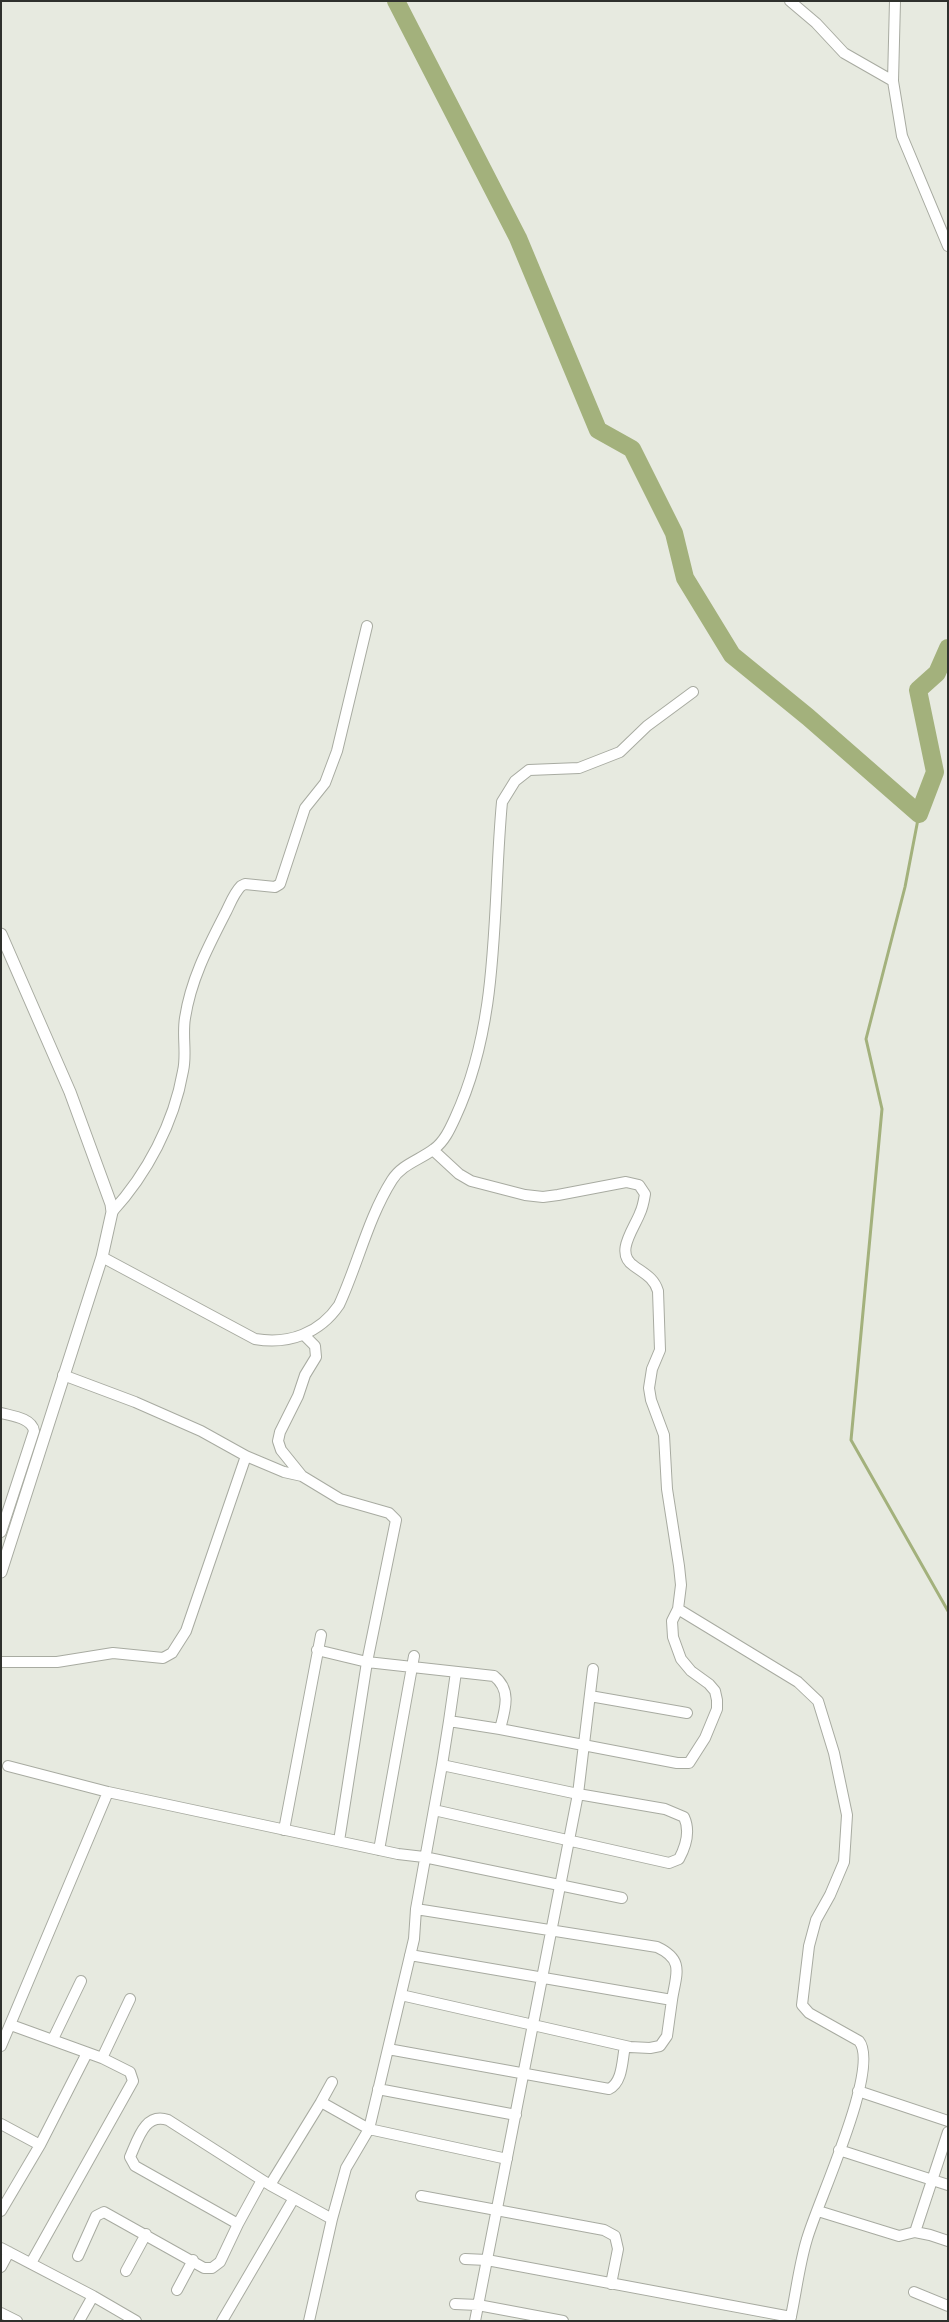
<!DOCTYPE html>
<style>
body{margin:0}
#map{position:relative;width:949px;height:2322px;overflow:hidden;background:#e7eae0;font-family:Rubik,sans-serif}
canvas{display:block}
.frame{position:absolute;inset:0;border:2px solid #2f312d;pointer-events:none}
</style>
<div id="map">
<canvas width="949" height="2322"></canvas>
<div class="frame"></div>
</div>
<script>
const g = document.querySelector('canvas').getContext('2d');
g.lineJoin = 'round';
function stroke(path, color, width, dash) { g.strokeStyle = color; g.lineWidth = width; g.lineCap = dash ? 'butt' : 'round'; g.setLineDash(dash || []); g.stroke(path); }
const stream = new Path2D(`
 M919,814L905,887L866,1039L882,1109L851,1440L948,1611`);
const river = new Path2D(`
 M396,1L518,238L598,430L632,449L674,533L685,578L732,655L808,717L919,814L935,772L918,690L937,673L948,648`);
const minor = new Path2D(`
 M790,1L816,23L844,53L893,81
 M895,1L893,81L902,136L948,246
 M433,1150L459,1174L471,1181L525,1195L543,1197L558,1195L626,1182L639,1185L645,1194C644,1200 643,1207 640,1213C634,1229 614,1253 634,1266C645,1274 654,1278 658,1291L660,1350L652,1369L649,1388L651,1400L664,1435L667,1489L679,1566L681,1585L678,1609L672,1621L673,1637L681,1659L691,1671L709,1684L715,1691L717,1700V1709L705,1738L689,1763H677L500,1729
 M112,1212C147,1174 174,1123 183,1071C187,1054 182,1036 185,1018C191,979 208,947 226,912C230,904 234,893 241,886L245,884L275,887L280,884L305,808L325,783L337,751L367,626
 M102,1257L255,1339C289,1345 320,1333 339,1305C358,1264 368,1218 392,1180C402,1164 420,1160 434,1149C444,1142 450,1129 455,1118C501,1019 492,908 502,802L515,781L529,770L579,768L620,752L647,726L693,692
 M305,1336L315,1346L316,1357L305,1375L298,1396L280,1432L278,1441L281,1450L302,1476L340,1499L389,1513L396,1520L367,1662L339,1841
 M63,1375L135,1402L201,1431L246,1456L284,1472L302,1476
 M1,1413C12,1416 32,1418 34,1431L1,1532
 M678,1609L798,1682L818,1701L834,1753L847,1815L844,1862L830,1895L816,1920L809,1946L802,2005L809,2013L859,2041C881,2068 817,2203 807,2239C799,2265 796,2294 790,2321
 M317,1650L367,1662L494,1676C512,1690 505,1710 500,1729L449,1721L442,1765
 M1,1662H57L113,1653L163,1658L172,1653L186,1631L246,1456
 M590,1696L687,1713
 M449,1721L456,1672
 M8,1766L108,1792L398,1854L424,1857L622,1898
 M434,1810L669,1863L679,1859C686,1846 690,1830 684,1817L665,1809L578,1794L593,1669
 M284,1830L321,1635
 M379,1850L414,1656
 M410,1955L672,2000C676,1974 685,1960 657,1947L416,1909
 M401,1995L630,2047L650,2048L660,2046L667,2036L672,2000
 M11,2025L102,2058L130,2072L133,2081L31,2263
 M53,2039L81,1981
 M1,2046L108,1792
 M388,2049L609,2089C623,2082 622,2060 625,2046
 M102,2058L130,1999
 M378,2089L516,2115
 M858,2091L948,2121
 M321,2102L332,2082
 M1,2124L40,2145
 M839,2150L948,2185
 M262,2180L238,2224L135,2166L130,2157C138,2139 145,2112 168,2120L262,2180L270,2185
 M421,2196L604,2230L615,2236L618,2249L611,2284
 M1,2211L40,2145L87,2053
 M818,2211L899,2236L915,2232L930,2235L948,2241
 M332,2219L270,2185L321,2102L369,2129L507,2159
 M915,2232L948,2132
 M1,2248L93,2296L136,2321
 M78,2256L96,2216L104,2212L204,2268H212L220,2262L238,2224
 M465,2259L487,2260L791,2317
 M1,2267L9,2252
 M126,2271L146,2234
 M177,2290L193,2260
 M914,2292L948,2306
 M455,2304L478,2305L563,2321
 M1,2313L17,2321
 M79,2321L93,2296
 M222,2321L294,2198
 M309,2321L332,2219L346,2168L369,2129L414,1939L416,1909L442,1765L578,1794L475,2321`);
const tertiary = new Path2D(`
 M1,934L70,1092L111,1204L112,1212L102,1257L1,1572`);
stroke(stream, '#a3b17c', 3);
stroke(river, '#a3b17c', 18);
stroke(minor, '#a8aba1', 12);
stroke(tertiary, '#a8aba1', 13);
stroke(minor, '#fff', 10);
stroke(tertiary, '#fff', 11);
</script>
